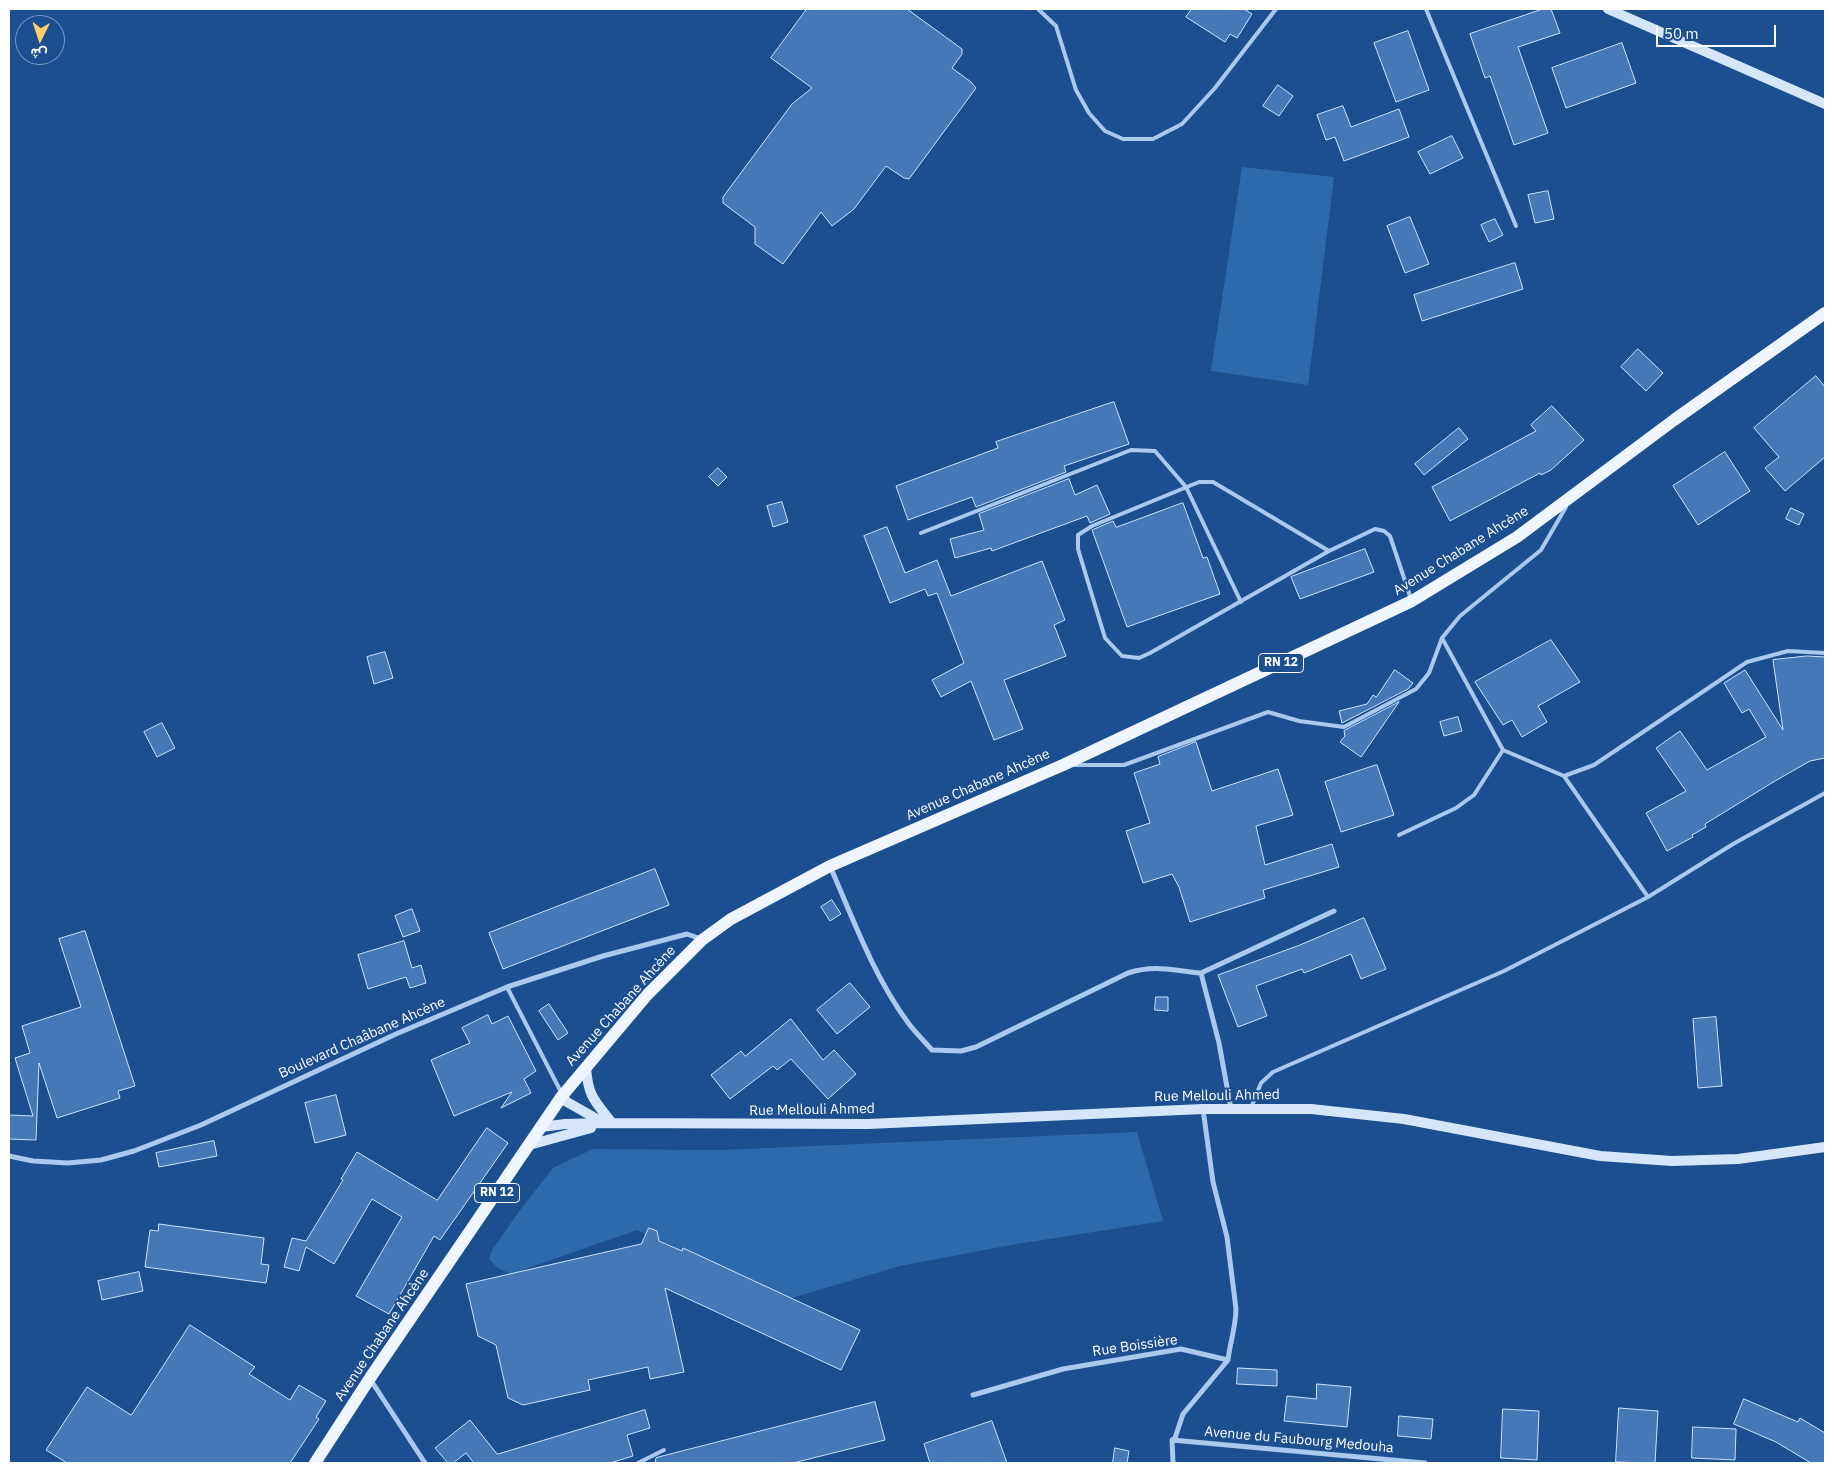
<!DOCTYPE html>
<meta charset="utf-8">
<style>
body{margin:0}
#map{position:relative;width:1834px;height:1472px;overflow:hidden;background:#1b4f8f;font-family:"IBM Plex Sans",Vazirmatn,sans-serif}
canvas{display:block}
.frame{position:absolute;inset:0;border:10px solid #fff;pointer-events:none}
.north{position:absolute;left:15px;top:15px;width:50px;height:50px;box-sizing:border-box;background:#1b4f8f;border:1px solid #7695bc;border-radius:50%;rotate:184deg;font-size:14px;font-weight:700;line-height:20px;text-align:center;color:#fff}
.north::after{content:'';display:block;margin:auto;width:18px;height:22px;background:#ffd166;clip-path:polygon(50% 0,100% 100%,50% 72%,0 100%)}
.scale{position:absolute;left:1656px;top:25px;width:120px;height:22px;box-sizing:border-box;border:2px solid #fff;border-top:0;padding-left:6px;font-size:15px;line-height:18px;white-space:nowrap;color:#fff;-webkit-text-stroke:4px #1b4f8f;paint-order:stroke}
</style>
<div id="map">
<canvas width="1834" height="1472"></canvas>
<div class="frame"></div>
<div class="north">ش</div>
<div class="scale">50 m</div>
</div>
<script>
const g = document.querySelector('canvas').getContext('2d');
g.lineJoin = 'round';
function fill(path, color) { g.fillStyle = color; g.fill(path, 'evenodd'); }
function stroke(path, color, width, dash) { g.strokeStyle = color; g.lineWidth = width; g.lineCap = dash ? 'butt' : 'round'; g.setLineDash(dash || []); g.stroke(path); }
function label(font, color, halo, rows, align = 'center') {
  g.font = font + ' "IBM Plex Sans",sans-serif'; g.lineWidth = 4; g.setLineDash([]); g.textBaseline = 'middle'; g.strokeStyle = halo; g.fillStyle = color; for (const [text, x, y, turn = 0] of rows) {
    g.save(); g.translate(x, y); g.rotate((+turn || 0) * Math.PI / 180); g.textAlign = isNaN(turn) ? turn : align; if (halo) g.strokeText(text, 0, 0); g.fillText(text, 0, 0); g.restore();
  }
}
const green = new Path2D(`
 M1242,167L1334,177L1308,385L1211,371Z
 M1137,1132L1163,1221L1011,1245L900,1266L788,1299L637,1230L511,1274L498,1268L489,1259L492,1250L520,1210L553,1168L593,1149L720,1150Z`);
const building = new Path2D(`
 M807,9H907L962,49V54L952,68L971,82L976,88L909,179L904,178L886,166L854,209L832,226L821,212L783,264L755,244V227L723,203V197L792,104L812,88L771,58Z
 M1192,9H1244L1252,14L1237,38L1230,34L1225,42L1186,17Z
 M1543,9H1551L1560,33L1518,47L1548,133L1514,145L1490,76L1485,78L1470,34Z
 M1408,31L1429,90L1396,102L1374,43Z
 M1622,43L1636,83L1566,108L1552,68Z
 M1278,85L1293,96L1279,116L1263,106Z
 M1343,106L1351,127L1399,109L1409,137L1344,161L1335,137L1326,140L1317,115Z
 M1452,136L1463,158L1430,174L1418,152Z
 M1548,191L1554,219L1535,223L1528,195Z
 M1410,217L1429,264L1405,273L1387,226Z
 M1495,219L1503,235L1489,242L1481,225Z
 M1515,263L1523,289L1422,321L1414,295Z
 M1638,349L1663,373L1646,391L1621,367Z
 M1816,376L1825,387V457L1785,491L1765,468L1779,457L1754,428Z
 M1114,402L1129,444L1064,466L1066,472L976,507L972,497L908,520L896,486L998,448L996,442Z
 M1552,406L1584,440L1551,470L1541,475L1540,473L1450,521L1432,487L1536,431L1531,425Z
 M1459,428L1468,439L1424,475L1415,464Z
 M1725,452L1750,491L1698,525L1673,486Z
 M718,468L727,477L718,486L709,477Z
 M1069,479L1075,495L1097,485L1110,514L1090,523L1087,516L992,551L991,548L955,558L950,539L984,530L979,514Z
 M782,502L788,522L773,527L767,506Z
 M1183,503L1203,558L1207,557L1220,594L1127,627L1092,530L1113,521L1116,527Z
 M1791,508L1804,514L1799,525L1786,519Z
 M887,527L905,573L937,560L951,596L1042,561L1065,620L1054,625L1066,656L1004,680L1023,729L994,740L971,681L941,697L932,680L964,663L937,593L928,596L925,589L890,603L864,536Z
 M1365,549L1374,572L1300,599L1291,577Z
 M1551,640L1580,682L1538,706L1547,722L1522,737L1512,720L1503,725L1475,682Z
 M385,652L393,678L374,684L367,657Z
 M1807,656L1825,657V758L1810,761L1775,781L1705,824L1706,827L1692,835L1693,837L1667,851L1646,813L1686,791L1656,748L1680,731L1707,770L1766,737L1749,709L1742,713L1724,683L1745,670L1783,730L1773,660Z
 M1395,670L1413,683L1408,689L1342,723L1339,711L1367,704L1373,695L1376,697Z
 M1399,702L1361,757L1340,742L1345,736L1344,731Z
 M1458,717L1462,731L1444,736L1440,722Z
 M162,723L175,748L157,757L144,732Z
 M1196,742L1212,791L1278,769L1293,815L1256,826L1265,865L1332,844L1339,867L1263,890L1265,898L1190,922L1179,887L1172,874L1143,883L1126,831L1150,823L1134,773L1160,764L1158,757Z
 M1377,765L1394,815L1341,832L1325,782Z
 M655,869L669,905L503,969L489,933Z
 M832,900L841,914L830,921L821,907Z
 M412,909L420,931L403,937L395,916Z
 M1364,918L1386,969L1361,979L1351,954L1304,973L1302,969L1256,986L1267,1016L1238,1027L1218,975L1300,945Z
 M85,931L135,1086L118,1091L120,1098L57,1118L39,1063L36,1140L9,1139V1115L33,1116L15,1058L30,1053L22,1026L81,1007L59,939Z
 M404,941L412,968L421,965L426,983L410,988L406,977L368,989L358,955Z
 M850,983L870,1007L837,1034L817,1010Z
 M1156,997H1168V1011L1155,1010Z
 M549,1004L568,1033L558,1040L539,1011Z
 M488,1015L492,1024L508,1016L536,1071L524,1079L531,1093L501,1108L512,1092L454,1116L431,1060L470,1043L462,1028Z
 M1716,1017L1722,1086L1698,1088L1693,1019Z
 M791,1019L823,1060L834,1050L856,1074L828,1099L791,1059L777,1070L773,1066L730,1099L711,1075L741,1051L745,1056Z
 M336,1095L346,1135L315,1143L305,1103Z
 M487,1128L508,1143L440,1240L434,1236L389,1314L356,1296L402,1217L372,1199L334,1264L306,1247L299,1271L284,1267L292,1238L306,1241L343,1180L341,1179L357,1152L437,1200Z
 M214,1141L217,1156L159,1167L156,1153Z
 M159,1224L264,1238L261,1264L269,1265L266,1283L145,1267L150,1230L158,1231Z
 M649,1228L657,1231L659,1241L682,1251L683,1248L860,1330L841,1370L665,1288L684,1372L650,1379L648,1367L588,1380L590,1390L523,1405L508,1398L496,1345L478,1336L466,1284L641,1244Z
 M139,1272L143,1291L102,1300L98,1281Z
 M190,1325L255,1367L249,1374L290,1400L299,1385L326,1401L316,1417L319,1419L290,1463H67L46,1450L87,1387L131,1415Z
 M1238,1368L1277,1370V1386L1237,1384Z
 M1317,1384L1351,1387L1347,1427L1284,1421L1287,1396L1316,1399Z
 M1744,1399L1798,1422L1800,1418L1825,1433V1463H1811L1776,1442L1734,1424Z
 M875,1402L885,1440L793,1463H655L656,1458Z
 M1619,1408L1658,1411L1655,1463L1616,1462Z
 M1503,1409L1539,1411L1537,1460L1501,1458Z
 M645,1410L650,1428L627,1435L633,1456L610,1463H474L466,1453L453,1463H448L435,1448L470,1420L497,1454Z
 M1399,1416L1433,1419L1431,1439L1398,1436Z
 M992,1421L1007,1463H930L924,1444Z
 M1693,1427L1736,1429L1735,1460L1692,1458Z
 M1115,1448L1129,1451L1127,1463H1113Z`);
const lane = new Path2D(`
 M1426,9L1516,226
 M1039,10L1056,26L1076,90L1089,113L1105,131L1123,139H1153L1182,124L1215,88L1276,9
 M1199,482H1213L1329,551L1150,653L1139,658L1122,656L1105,638L1078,549V535L1092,526Z
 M921,533L1131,450L1155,451L1186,487L1241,602
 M1329,551L1375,529L1384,531L1390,536L1411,599
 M1442,638L1503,750L1564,776L1594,765L1747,662L1788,651L1825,653
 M1075,765H1124L1268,712L1299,721L1344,727L1416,689L1429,673L1442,638L1460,616L1541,550L1566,507
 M1564,776L1648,897
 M1399,835L1456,808L1474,795L1503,750
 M507,987L562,1094
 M1251,1108L1261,1083L1273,1072L1504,971L1648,897L1733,844L1825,793
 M638,1463L664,1450`);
const street = new Path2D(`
 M830,866C853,919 874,977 909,1024C916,1033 924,1041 932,1050L961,1051L976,1047L1128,973C1156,964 1174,971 1201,973L1219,1043L1231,1109
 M1201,973L1334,911
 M9,1156L33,1161L68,1163L101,1160L134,1151L201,1125L396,1034L507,987L603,956L687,934L701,939
 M370,1379L425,1463
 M973,1395L1063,1369L1181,1349L1228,1360C1230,1343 1236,1326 1236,1309L1227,1237L1213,1182L1203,1109
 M1172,1440L1425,1463
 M1173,1463L1172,1440L1175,1438L1183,1414L1228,1360`);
const secondary = new Path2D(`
 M1608,9L1825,104
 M586,1067C588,1097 595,1101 612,1123
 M562,1096L567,1102L604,1123
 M541,1127L565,1124L604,1123L868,1124L1203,1109H1311L1404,1119L1600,1156L1672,1161L1738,1159L1825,1147
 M529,1145L591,1128`);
const primary = new Path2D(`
 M315,1463L370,1378L562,1096L647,995L702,940L731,919L830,866L1063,765L1412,601L1517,537L1674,420L1825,313`);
const shields = [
 [1281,663,45],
 [497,1193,45]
];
const shieldNames = [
 ["RN 12",1281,663],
 ["RN 12",497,1193]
];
const streetNames = [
 ["Avenue Chabane Ahcène",1461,551,-32],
 ["Avenue Chabane Ahcène",978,785,-24],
 ["Avenue Chabane Ahcène",621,1006,-48],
 ["Boulevard Chaâbane Ahcène",362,1038,-24],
 ["Rue Mellouli Ahmed",1217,1096,-1],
 ["Rue Mellouli Ahmed",812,1110,-1],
 ["Avenue Chabane Ahcène",382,1335,-56],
 ["Rue Boissière",1135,1346,-8],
 ["Avenue du Faubourg Medouha",1299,1440,5]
];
fill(green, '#2e69ad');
fill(building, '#4478b7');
stroke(building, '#cfe3fa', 1);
stroke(lane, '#a9c9ee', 4);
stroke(street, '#a9c9ee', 5);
stroke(secondary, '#d6e6fa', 10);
stroke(primary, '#f0f6ff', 12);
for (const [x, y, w] of shields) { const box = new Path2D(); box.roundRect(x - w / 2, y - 9.5, w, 19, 4); g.fillStyle = '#1b4f8f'; g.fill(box); stroke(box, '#fff', 1); }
label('bold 12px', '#fff', null, shieldNames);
label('14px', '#fff', '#1b4f8f', streetNames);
</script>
